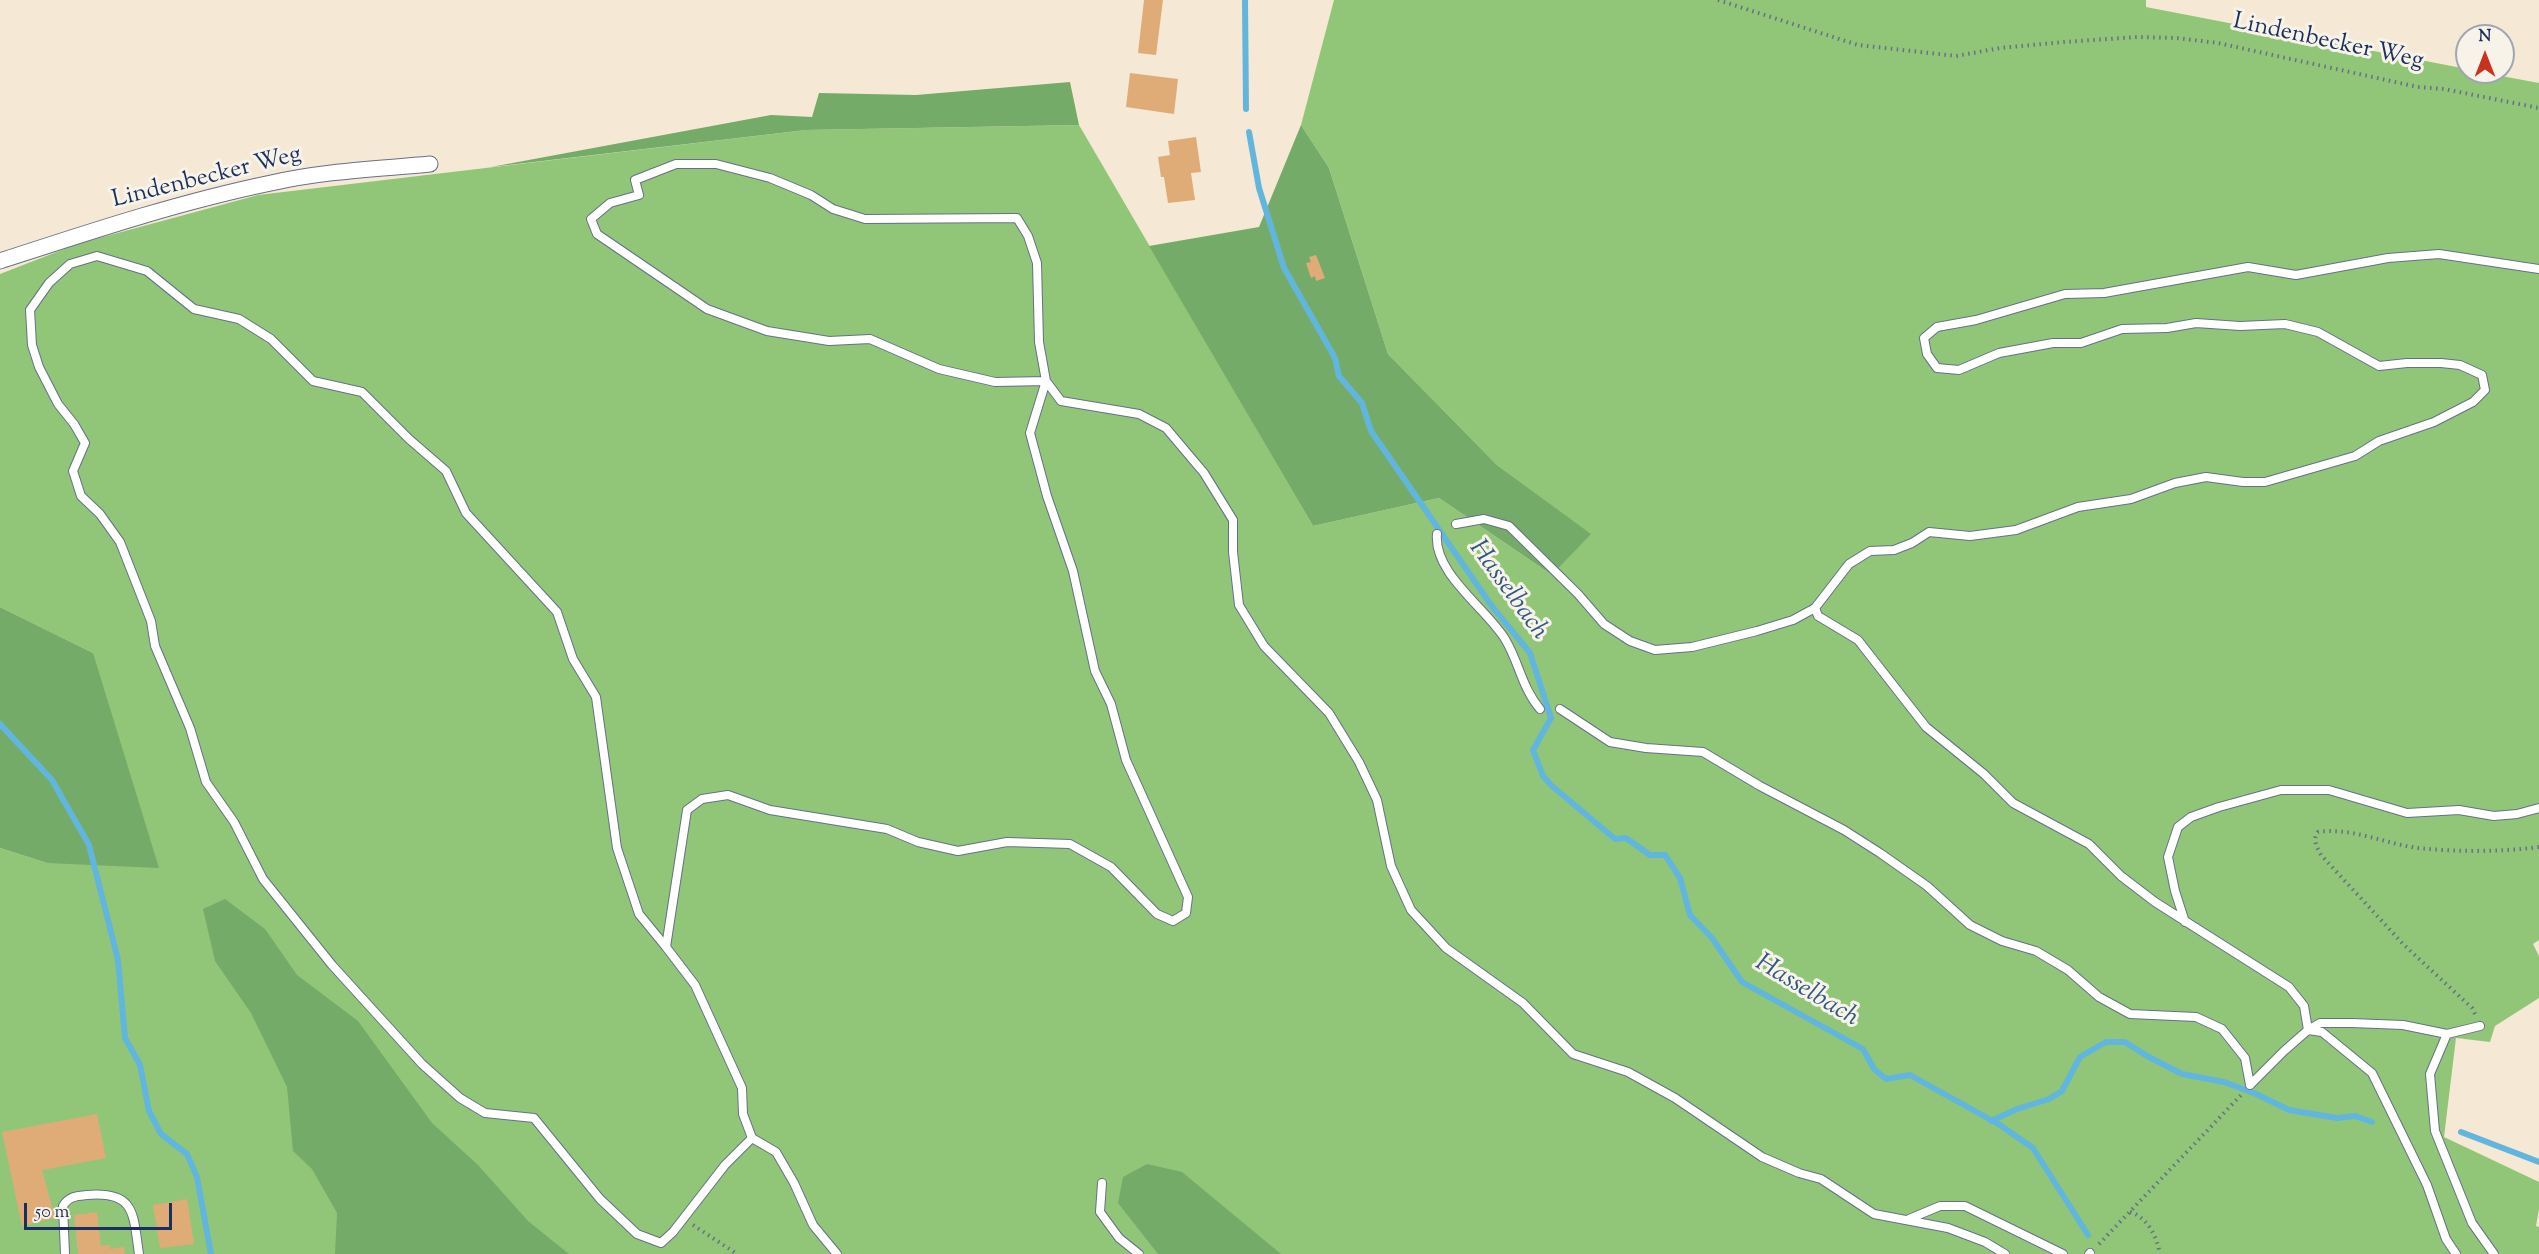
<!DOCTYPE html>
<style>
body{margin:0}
#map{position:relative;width:2539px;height:1254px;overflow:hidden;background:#f5e8d4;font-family:"Sorts Mill Goudy",serif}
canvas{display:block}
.north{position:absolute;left:2455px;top:24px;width:60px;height:60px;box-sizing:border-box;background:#f7f3e8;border:2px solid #9fa5b1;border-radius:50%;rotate:0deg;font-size:16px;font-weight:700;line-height:24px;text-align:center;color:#1b2f5e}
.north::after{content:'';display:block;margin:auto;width:21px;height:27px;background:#c8321e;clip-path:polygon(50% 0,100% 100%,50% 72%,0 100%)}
.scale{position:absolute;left:24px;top:1203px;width:148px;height:27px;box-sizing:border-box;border:3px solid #1b2f5e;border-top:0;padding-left:8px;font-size:18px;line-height:21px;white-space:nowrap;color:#1b2f5e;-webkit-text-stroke:4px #f7f3e8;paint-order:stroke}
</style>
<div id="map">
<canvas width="2539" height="1254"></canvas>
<div class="north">N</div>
<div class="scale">50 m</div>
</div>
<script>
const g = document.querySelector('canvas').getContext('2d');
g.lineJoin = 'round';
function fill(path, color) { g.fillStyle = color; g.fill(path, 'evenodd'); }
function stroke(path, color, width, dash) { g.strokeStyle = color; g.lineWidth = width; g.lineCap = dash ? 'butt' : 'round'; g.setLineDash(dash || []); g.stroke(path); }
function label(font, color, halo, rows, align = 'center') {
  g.font = font + ' "Sorts Mill Goudy",serif'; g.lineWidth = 6; g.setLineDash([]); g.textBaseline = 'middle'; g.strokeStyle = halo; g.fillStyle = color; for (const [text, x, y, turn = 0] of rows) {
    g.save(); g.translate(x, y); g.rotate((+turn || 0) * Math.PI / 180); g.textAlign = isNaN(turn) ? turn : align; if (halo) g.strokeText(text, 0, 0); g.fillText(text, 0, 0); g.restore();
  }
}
const green = new Path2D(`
 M1334,0H2146V7L2467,69V72H2480L2539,83V940L2533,944L2539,956V998L2495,1026L2490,1042L2456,1038L2444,1137L2539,1182V1209L2536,1226L2539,1227V1254H0V848L47,863L93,653L0,607V274L77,244L258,195L806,130L1079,125L1313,526L1439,498L1552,575L1590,534L1497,465L1388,354L1329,168L1301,125Z`);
const forest = new Path2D(`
 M1070,82L1079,125L806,130L491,167L771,115L812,117L819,93L916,95Z
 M1301,125L1329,168L1388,354L1497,465L1591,534L1552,575L1439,498L1313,526L1149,246L1259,227Z
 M0,607L93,653L159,868L47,863L0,848Z
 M225,899L265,929L297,975L358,1021L432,1123L478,1165L528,1221L569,1254H335L337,1213L312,1169L293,1151L287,1087L251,1013L215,961L203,909Z
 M1147,1164L1182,1172L1281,1254H1158L1118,1203L1123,1177Z`);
const stream = new Path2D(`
 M1245,0L1246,109
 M1249,132L1259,188L1284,268L1335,358L1339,376L1362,403L1371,431L1491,605L1530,653L1551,718L1533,750L1543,776L1552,786L1615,839L1626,838L1650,855H1665L1680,878L1690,915L1712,938L1742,982L1863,1049L1874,1069L1886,1079L1910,1075L2000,1125L2033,1148L2088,1235
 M0,724L52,780L89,845L118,960L125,1038L140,1065L149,1111L161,1134L187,1154L197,1177L211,1254
 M1991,1121L2017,1109L2049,1099L2062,1091L2080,1057L2106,1042H2125L2147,1056L2182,1074L2224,1082L2254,1093L2289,1110L2337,1118L2355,1116L2372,1122
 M2461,1132L2539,1162`);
const building = new Path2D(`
 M1144,0H1163L1156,55L1138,53Z
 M1130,73L1178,79L1174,114L1126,107Z
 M1196,137L1201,172L1191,173L1195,200L1168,203L1164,177H1161L1158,157L1170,155L1168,141Z
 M1316,255L1325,278L1316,281L1315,276L1311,278L1306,263L1311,262L1309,257Z
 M97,1114L106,1158L42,1170L55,1218L22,1226L2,1132Z
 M187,1199L194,1244L160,1248L153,1205Z
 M97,1212L101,1246L110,1245V1249L124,1247L125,1254H78L74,1215Z`);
const path = new Path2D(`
 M1718,0L1858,45L1956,56L2000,48L2064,42L2137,37L2177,38L2218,43L2418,87L2444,89L2539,108
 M2475,1014L2472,1008L2404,945L2321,855C2317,847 2312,840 2318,832C2351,827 2386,844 2418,848C2457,852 2500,852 2539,847
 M2130,1212C2148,1218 2156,1235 2160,1254
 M693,1225L737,1254
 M2099,1244L2243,1093`);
const service = new Path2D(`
 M1046,381L1061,401L1139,414L1166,428L1204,473L1233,520V552L1239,605L1264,646L1329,713L1359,762L1377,800L1391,866L1411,910L1446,948L1523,1003L1573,1054L1628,1072L1675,1098L1762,1157L1799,1173L1821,1179L1874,1214L1948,1228L1985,1242L2005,1254
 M1456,524L1484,519L1509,526L1578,594L1604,624L1630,641L1655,650L1692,647L1757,631L1793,620L1815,608
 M1437,534C1433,573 1486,608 1505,639C1519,662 1522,688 1540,709
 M1560,709L1610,742L1646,748L1703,752L1760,786L1844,830L1880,853L1927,886L1970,925L2002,941L2036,951L2068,970L2099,997L2130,1014L2196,1017L2222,1029L2245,1058L2250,1085
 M2185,922L2175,891L2168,857L2178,827L2191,817L2219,807L2281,790H2329L2407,813L2459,810L2494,816L2517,814L2539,808
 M666,947L695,985L742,1088L743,1114L752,1138L725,1165L673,1232L661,1243L637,1234L600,1199L534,1118L485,1113L460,1098L422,1064L332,965L263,879L234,822L206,782L190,728L155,646L151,621L120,542L100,514L81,496L73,471L85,443L74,424L58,404L39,367L32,345L30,310L49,283L70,264L97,256L147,271L194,309L239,319L271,339L313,381L362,392L409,439L446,471L466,513L557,612L573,659L596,697L617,848L639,914L666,947L687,810L702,799L728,795L770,810L887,829L918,842L958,851L1007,842L1070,844L1111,867L1157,914L1173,921L1186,913L1188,897L1126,760L1111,704L1095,671L1073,571L1047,496L1030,433L1046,381L1039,342L1037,263L1028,236L1017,218L865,219L833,209L811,195L770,178L716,164H676L635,180L639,195L610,203L591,219L597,234L707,309L767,331L829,341L870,339L939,369L995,382L1046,381
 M2480,1026L2447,1034L2430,1074L2435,1131L2472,1223L2494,1254
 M2308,1030L2322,1032L2372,1073L2427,1185L2446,1239L2456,1254
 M2308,1030L2320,1023H2352L2403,1025L2447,1034
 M2250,1085L2284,1051L2308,1030L2304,1006L2289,987L2155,902L2121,876L2089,844L2013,803L1984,774L1926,727L1858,640L1818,616L1815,608L1849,564L1870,551L1894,550L1912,543L1929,532L1970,536L2016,530L2078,507L2131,499L2175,483L2206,477L2243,482H2265L2355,456L2379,441L2434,422L2473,402L2485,390L2482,375L2460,365L2441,363H2407L2379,366L2318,332L2285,324L2240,326L2196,323L2167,328L2122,329L2081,343H2053L1999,353L1959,370L1937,368L1927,354L1924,338L1937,327L1976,320L2065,294L2104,293L2248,267L2296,275L2388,258L2439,254L2539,269
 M752,1138L776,1152L794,1183L813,1225L837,1254
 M1102,1183L1100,1212L1119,1238L1139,1254
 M1909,1219L1940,1206H1965L2063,1254
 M65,1254L63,1206C69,1196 77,1196 87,1195C136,1191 133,1214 139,1254
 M2089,1254L2090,1253`);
const minor = new Path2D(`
 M0,261C89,232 179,202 271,183C323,171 377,169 430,164`);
const streetNames = [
 ["Lindenbecker Weg",2328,43,12],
 ["Lindenbecker Weg",207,179,-14]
];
const waterNames = [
 ["Hasselbach",1507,591,54],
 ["Hasselbach",1806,992,31]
];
fill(green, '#91c678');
fill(forest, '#74ab68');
stroke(stream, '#62b6de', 6);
fill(building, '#dfac78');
stroke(service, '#677087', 10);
stroke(minor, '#677087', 17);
stroke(path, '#677087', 4, [1.5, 4.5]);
stroke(service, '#fff', 8);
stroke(minor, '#fff', 15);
label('24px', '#1b2f5e', '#f7f3e8', streetNames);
label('italic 26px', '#305884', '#f7f3e8', waterNames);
</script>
